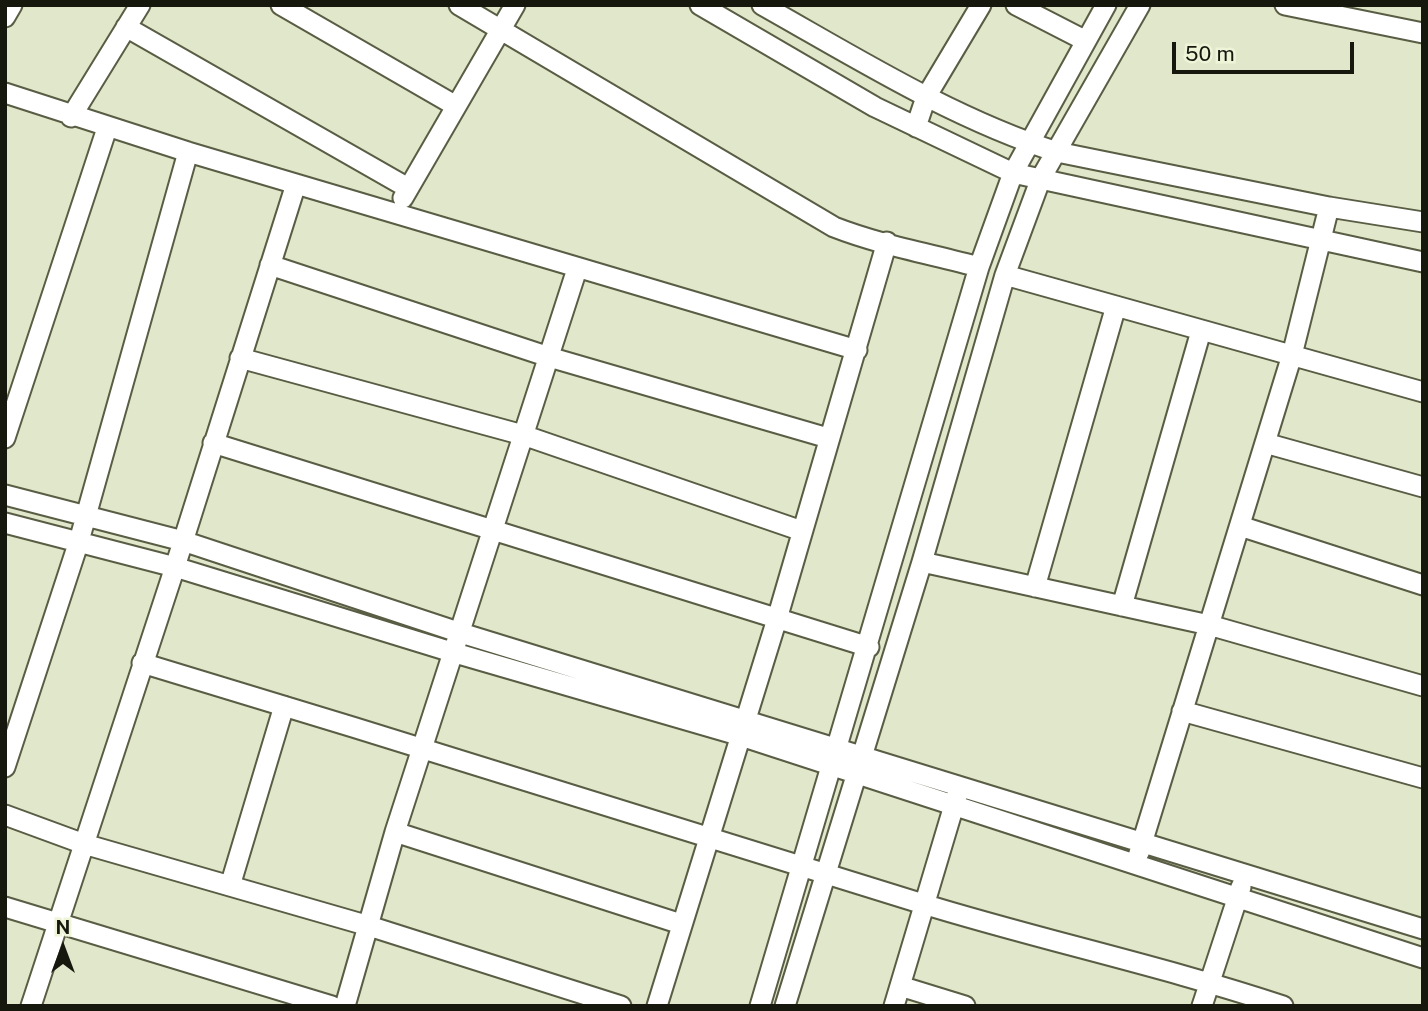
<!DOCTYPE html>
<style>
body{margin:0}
#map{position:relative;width:1428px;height:1011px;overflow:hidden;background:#e1e7ca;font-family:"Public Sans",sans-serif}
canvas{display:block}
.frame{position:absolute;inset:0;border:7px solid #16180e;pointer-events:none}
.north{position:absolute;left:28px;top:913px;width:70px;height:70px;-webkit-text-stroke:5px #eef4d7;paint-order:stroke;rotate:0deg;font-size:19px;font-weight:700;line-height:28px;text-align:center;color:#16180e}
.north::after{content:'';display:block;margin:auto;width:24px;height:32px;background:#16180e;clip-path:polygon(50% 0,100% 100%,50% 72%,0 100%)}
.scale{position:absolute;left:1172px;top:42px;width:182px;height:32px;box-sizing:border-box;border:4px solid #16180e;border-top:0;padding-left:9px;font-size:21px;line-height:24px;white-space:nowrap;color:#16180e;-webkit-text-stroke:5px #eef4d7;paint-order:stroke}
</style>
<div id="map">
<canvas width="1428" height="1011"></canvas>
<div class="frame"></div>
<div class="north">N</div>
<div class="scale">50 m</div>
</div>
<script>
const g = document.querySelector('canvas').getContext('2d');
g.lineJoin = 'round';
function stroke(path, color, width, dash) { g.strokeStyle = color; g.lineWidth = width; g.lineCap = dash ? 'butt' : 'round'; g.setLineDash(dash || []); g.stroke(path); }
const minor = new Path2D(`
 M281,5L456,106
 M459,5L834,227C880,245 931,254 979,267
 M700,5L875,107L1013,173L1423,262
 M762,5C858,59 952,118 1057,152L1329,207L1423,222
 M1016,5L1086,41
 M1285,5L1423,33
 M5,17L12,5
 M126,27L408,188
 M5,93L188,152L857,350
 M71,117L140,5
 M916,127L926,97L981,5
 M403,198L515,5
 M270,265L549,357L828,438
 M1005,275L1423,392
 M240,358L523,435L802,531
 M5,438L107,128
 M213,443L869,647
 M1265,443L1423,487
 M5,495L183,541L461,633L1423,929
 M5,523L175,567L455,653L741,736L1423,958
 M1240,526L1423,585
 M922,562L1209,625L1423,686
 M1035,587L1116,306
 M1122,606L1201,331
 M142,663C402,741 661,823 920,903C1040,940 1163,966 1283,1006
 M1182,711L1423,778
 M5,767L79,541L188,152
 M5,815L84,844L369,926L621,1006
 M395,832L681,924
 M1139,853L1292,355L1329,207
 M230,886L284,706
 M5,907L332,1006
 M900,986L965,1006
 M31,1006L175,567L296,184
 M345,1006L395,832L577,269
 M657,1006L777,619L887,242
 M760,1006L979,267L1013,173L1106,5
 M785,1006L922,562L1005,275L1041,178L1140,5
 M894,1006L958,792
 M1202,1006L1241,887`);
stroke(minor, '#585d44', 23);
stroke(minor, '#fff', 19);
</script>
